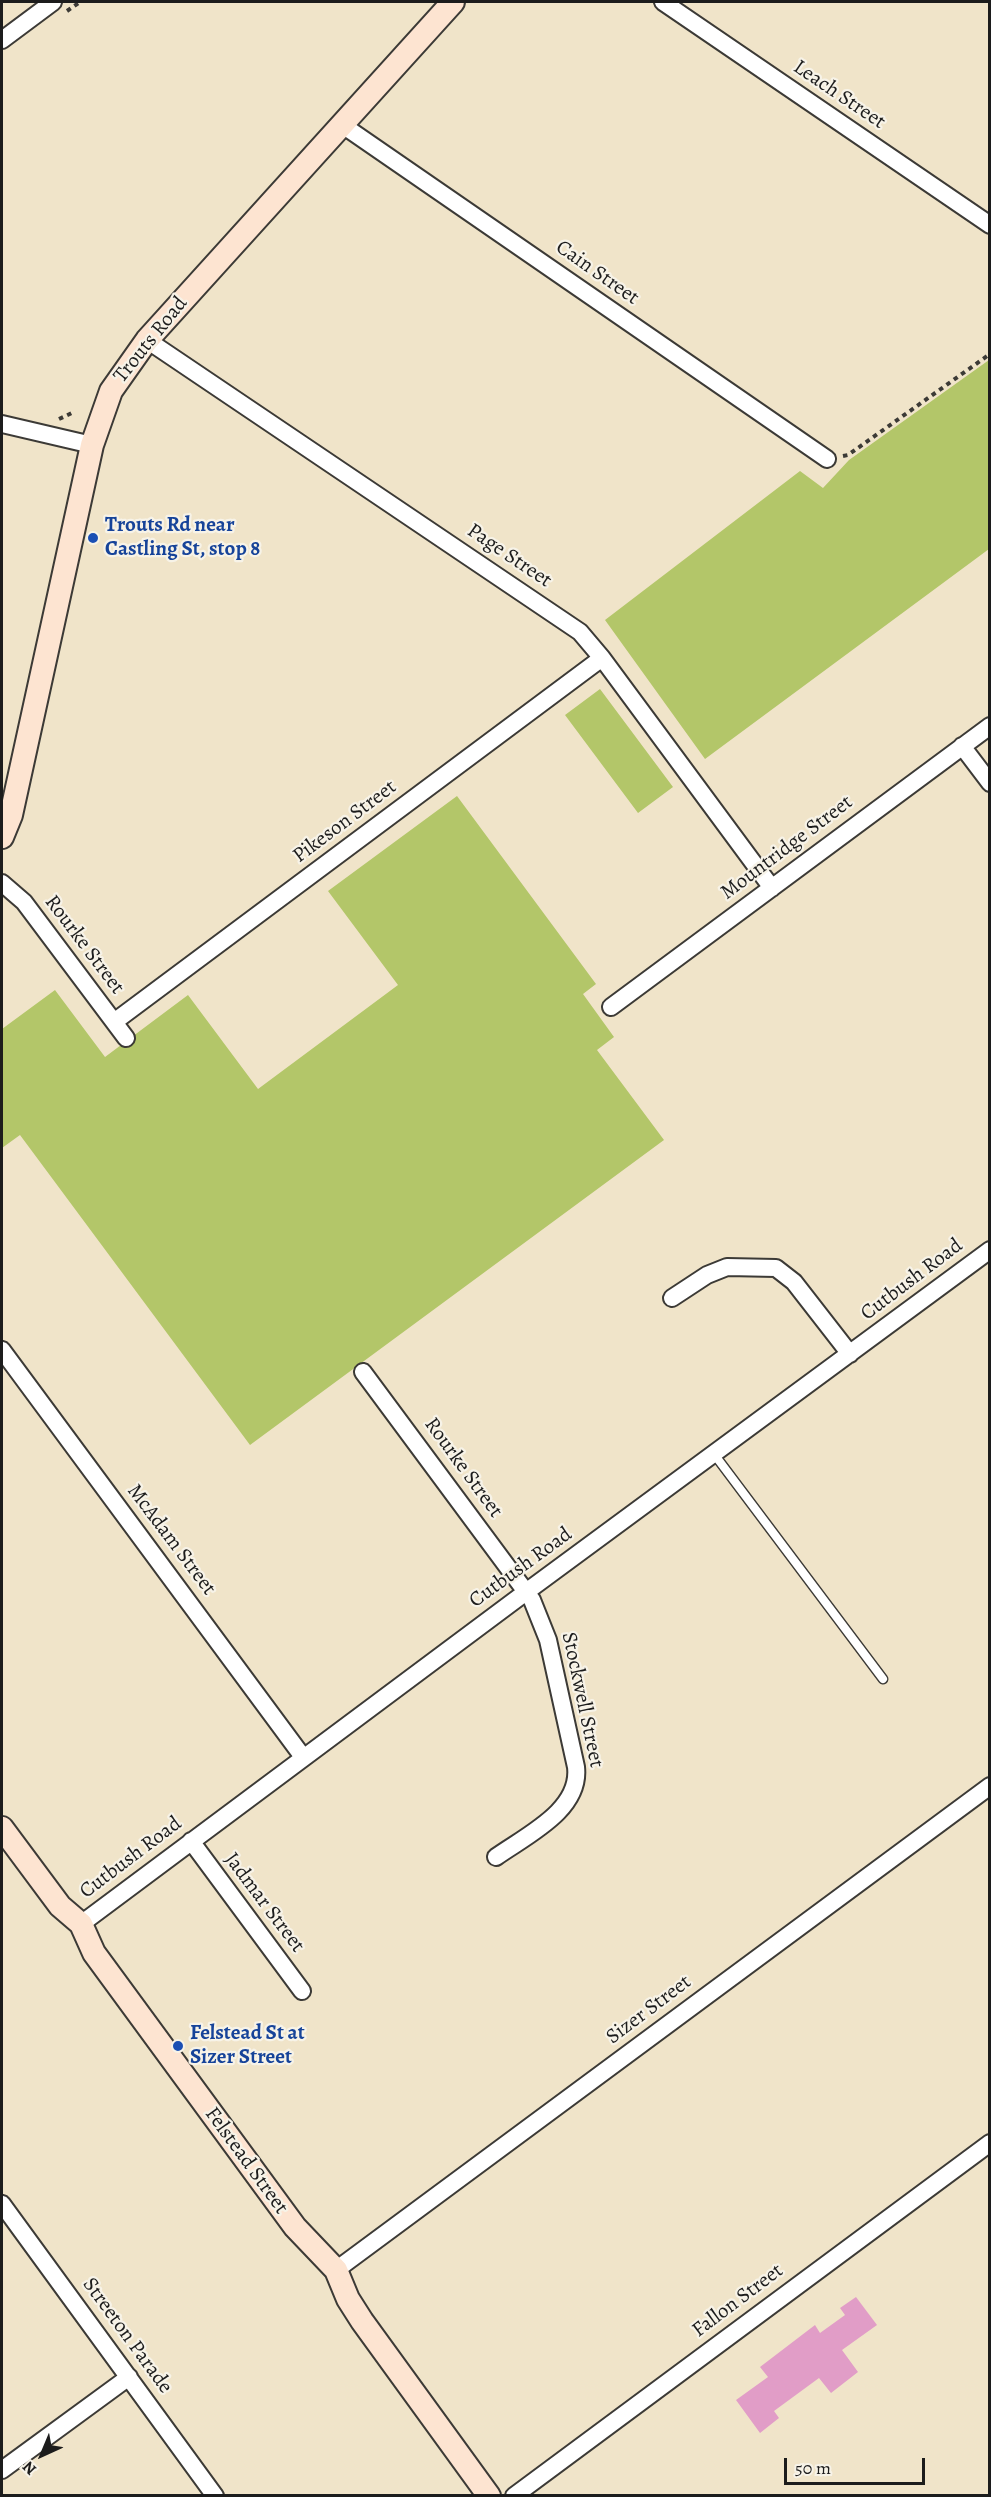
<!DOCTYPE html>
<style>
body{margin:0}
#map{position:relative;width:991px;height:2497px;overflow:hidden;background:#f0e4c9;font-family:Alegreya,serif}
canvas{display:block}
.frame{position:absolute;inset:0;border:3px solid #1c1c1c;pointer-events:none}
.north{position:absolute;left:12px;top:2425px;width:60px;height:60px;-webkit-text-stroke:4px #f7f3e8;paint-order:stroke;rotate:224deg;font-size:16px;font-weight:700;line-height:24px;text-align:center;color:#1c1c1c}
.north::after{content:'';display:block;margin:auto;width:21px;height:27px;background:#1c1c1c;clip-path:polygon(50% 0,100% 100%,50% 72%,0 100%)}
.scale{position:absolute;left:784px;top:2458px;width:141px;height:27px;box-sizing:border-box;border:3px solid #1c1c1c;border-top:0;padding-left:8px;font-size:18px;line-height:21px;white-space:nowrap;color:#1c1c1c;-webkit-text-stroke:4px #f7f3e8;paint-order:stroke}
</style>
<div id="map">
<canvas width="991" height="2497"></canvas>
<div class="frame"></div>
<div class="north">N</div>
<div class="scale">50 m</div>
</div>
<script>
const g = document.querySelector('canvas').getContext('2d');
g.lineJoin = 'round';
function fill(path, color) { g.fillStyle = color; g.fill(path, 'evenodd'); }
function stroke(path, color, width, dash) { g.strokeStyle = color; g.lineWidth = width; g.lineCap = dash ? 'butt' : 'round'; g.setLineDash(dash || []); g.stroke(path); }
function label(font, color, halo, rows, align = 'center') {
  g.font = font + ' Alegreya,serif'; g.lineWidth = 4.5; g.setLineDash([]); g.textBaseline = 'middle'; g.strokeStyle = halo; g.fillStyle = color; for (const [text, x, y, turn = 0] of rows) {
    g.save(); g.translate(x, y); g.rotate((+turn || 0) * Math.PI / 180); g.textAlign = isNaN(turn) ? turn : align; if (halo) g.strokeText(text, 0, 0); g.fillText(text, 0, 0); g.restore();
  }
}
const green = new Path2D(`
 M989,360V549L705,759L605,620L800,471L823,488L849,460Z
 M600,689L673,787L638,813L565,715Z
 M457,796L596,984L583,994L614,1037L597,1050L664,1140L250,1445L20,1135L2,1148V1029L55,990L105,1057L188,995L258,1089L398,985L328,891Z`);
const building = new Path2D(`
 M856,2297L877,2325L842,2350L858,2372L831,2393L819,2378L774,2411L779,2418L760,2433L736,2400L768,2377L760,2367L815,2325L820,2333L845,2315L840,2308Z`);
const path = new Path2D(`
 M67,11L80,2
 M59,419L74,412
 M843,456L848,455L990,354`);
const lane = new Path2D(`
 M714,1454L883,1679`);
const street = new Path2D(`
 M663,2L990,225
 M2,40L53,2
 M341,124L827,459
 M147,340L580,632L602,658L772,888
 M2,424L92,445
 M962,746L990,783
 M2,883L24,902L126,1038
 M611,1007L990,726
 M114,1022L602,658
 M672,1298L707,1275L727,1267L776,1268L794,1282L850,1354
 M2,1350L303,1757
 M363,1372L532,1600L548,1640L576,1767C581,1810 527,1835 496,1857
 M191,1841L302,1991
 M81,1924L526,1592L990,1250
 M2,2204L215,2496
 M336,2270L990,1786
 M2,2470L129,2377
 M514,2496L990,2143`);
const secondary = new Path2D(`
 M2,837L11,815L92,445L111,391L147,340L453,2
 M2,1828L60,1906L81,1924L94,1953L295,2227L336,2270L348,2299L362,2321L489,2496`);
const markers = [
 [93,538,6,"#1a4fb4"],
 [178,2046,6,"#1a4fb4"]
];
const streetNames = [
 ["Leach Street",839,95,34],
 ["Cain Street",597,273,35],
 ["Trouts Road",151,340,-51],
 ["Page Street",509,556,34],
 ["Pikeson Street",345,822,-37],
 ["Mountridge Street",787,848,-37],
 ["Rourke Street",84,945,53],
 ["Cutbush Road",912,1280,-37],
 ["Rourke Street",463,1468,54],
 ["McAdam Street",171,1540,53],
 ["Cutbush Road",521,1568,-36],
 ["Stockwell Street",582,1700,78],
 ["Cutbush Road",131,1858,-37],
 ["Jadmar Street",264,1903,53],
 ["Sizer Street",649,2010,-37],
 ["Felstead Street",246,2161,54],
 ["Fallon Street",738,2301,-37],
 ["Streeton Parade",127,2336,54]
];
const transitNames = [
 ["Trouts Rd near",105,526],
 ["Castling St, stop 8",105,550],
 ["Felstead St at",190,2034],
 ["Sizer Street",190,2058]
];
fill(green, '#b3c669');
fill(building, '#e19dc7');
stroke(lane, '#3c3a36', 11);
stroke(street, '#3c3a36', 20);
stroke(secondary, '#3c3a36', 26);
stroke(path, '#3c3a36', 4, [4.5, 4.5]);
stroke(lane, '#fff', 8);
stroke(street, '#fff', 16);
stroke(secondary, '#fde4d1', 22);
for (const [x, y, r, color] of markers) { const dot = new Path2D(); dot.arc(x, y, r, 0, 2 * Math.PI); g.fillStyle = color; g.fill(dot); stroke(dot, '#f7f3e8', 2); }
label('21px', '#1c1c1c', '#f7f3e8', streetNames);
label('bold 21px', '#164399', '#f7f3e8', transitNames, 'left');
</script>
